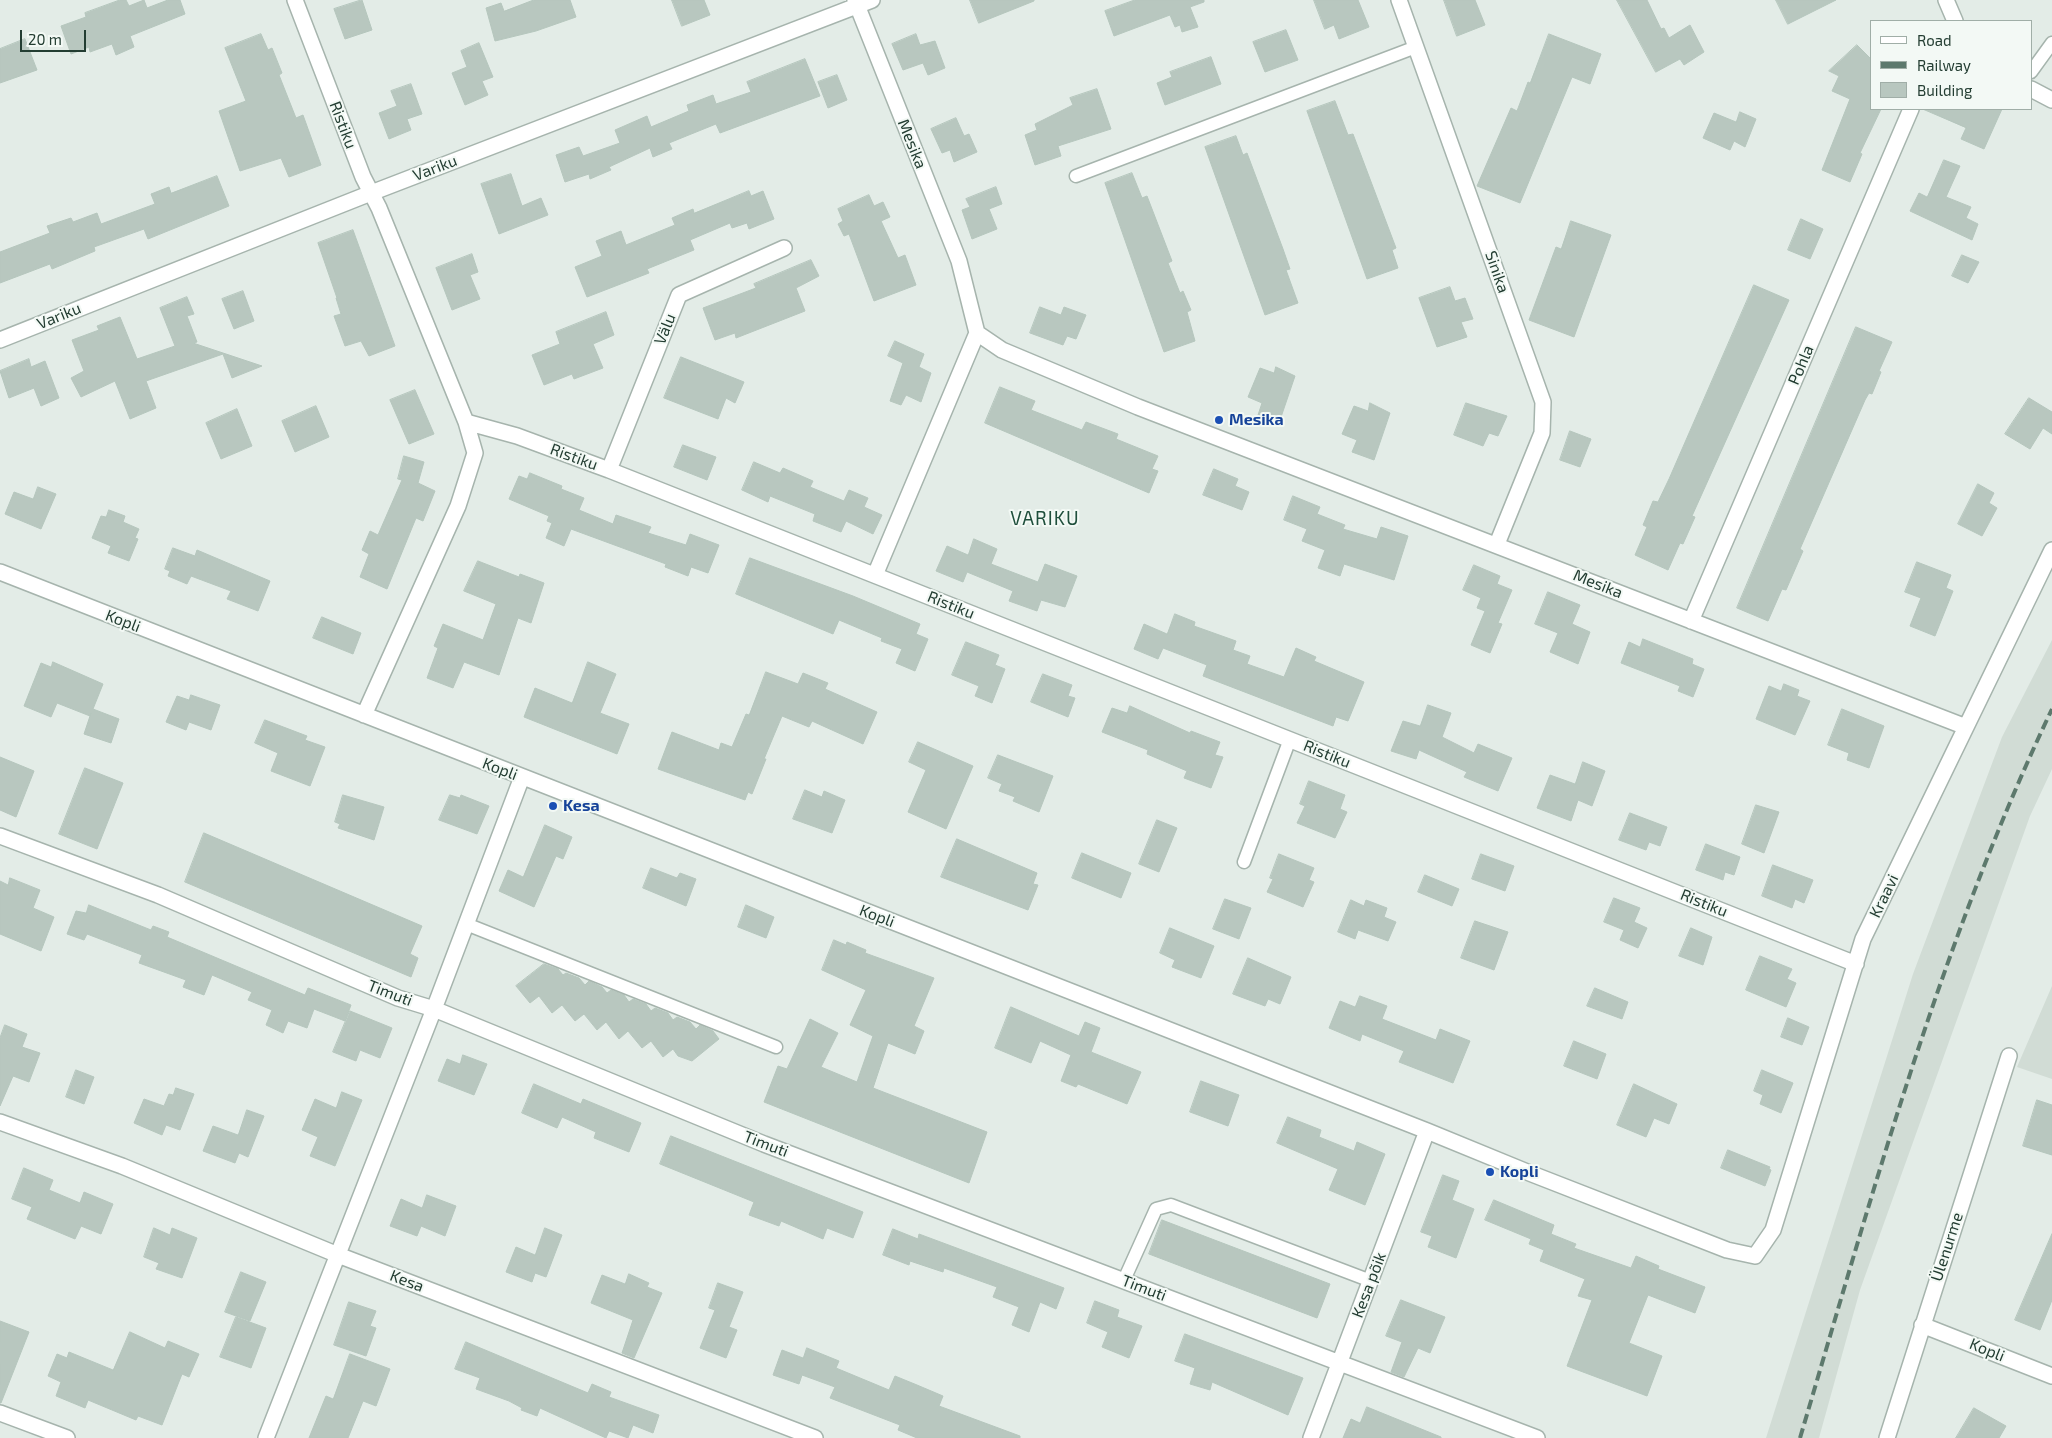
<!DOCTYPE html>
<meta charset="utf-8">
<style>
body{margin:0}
#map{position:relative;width:2052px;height:1438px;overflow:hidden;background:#e3ece7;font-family:"Exo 2",sans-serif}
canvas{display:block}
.legend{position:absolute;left:1870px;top:20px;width:162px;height:90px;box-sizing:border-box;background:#f3f9f5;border:1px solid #a0aea7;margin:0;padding:6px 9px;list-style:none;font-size:15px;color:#233d32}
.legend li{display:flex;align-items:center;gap:10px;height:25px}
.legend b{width:25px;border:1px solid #a0aea7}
.scale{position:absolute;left:20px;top:30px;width:66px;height:22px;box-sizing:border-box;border:2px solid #233d32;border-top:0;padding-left:6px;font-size:15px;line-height:18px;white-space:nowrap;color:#233d32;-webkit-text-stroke:4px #f3f9f5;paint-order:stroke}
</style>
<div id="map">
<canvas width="2052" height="1438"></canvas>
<ul class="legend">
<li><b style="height:6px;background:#fff"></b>Road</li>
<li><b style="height:6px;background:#5d796d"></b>Railway</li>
<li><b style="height:14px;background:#b8c7bf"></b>Building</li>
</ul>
<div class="scale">20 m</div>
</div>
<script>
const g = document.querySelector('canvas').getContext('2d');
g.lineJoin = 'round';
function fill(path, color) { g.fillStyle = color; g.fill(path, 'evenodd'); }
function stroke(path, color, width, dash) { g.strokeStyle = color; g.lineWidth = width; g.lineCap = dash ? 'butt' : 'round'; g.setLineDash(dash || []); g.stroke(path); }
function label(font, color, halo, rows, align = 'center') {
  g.font = font + ' "Exo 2",sans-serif'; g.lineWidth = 4; g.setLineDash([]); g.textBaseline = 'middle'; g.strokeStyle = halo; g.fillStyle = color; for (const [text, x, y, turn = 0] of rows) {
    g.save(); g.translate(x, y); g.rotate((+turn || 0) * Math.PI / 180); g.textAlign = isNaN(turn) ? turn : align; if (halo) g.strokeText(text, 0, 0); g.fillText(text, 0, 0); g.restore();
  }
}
const built = new Path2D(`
 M2052,640V769L2030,816L1860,1290L1819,1438H1766L1913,974L2002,737Z
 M2052,986V1079L2017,1067Z`);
const building = new Path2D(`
 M120,0H126L129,6L144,0L147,8L168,0H180L185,14L130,36L134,47L116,55L112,44L90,52L89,47L71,54L61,26L86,17L85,13Z
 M362,0L372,30L345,39L334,9Z
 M534,0H570L576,17L536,31L495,41L486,8L501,3L504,11Z
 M672,0H704L710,15L682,26Z
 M970,0H1034V1L979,23Z
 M1135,0H1204V2L1190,7L1198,27L1182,32L1180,25L1175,27L1170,15L1114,36L1105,11Z
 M1314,0H1358L1369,27L1339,39L1334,25L1325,29Z
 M1444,0H1475L1485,25L1457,36Z
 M1617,0H1647L1661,29L1664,28L1669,38L1690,25L1704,52L1684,65L1680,59L1656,72Z
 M1776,0H1836L1788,24Z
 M1286,30L1298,60L1265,72L1253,42Z
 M261,34L268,50L272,48L282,73L279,75L296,118L303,115L321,165L289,177L281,158L240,171L219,111L246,101L225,48Z
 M916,34L920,45L935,41L945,68L928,75L923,63L903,70L892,44Z
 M1549,34L1601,54L1590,84L1572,77L1520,203L1477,186L1511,108L1517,111L1528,82L1530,83Z
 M25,39L37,70L0,83V49Z
 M479,43L493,77L482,81L488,95L465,105L452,73L467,67L461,51Z
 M1857,45L1871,59V109H1881L1860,153L1862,154L1850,182L1822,170L1850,99L1832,91L1839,76L1829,71Z
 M1211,57L1221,84L1165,105L1157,83L1172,77L1170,72Z
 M805,59L820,96L720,133L716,124L669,143L672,149L653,157L650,148L609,167L611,170L590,179L589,174L565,182L556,155L579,147L583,156L620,143L615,130L647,116L651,127L689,111L687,105L713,95L716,104L751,92L747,82Z
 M837,75L847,100L828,108L818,82Z
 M411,84L422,114L407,119L411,130L389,139L379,113L397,106L391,91Z
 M1097,89L1111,129L1058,146L1061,156L1035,165L1025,135L1037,130L1035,124L1073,105L1070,98Z
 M1335,101L1348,135L1353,134L1396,248L1392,250L1398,268L1367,279L1307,111Z
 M1923,109H2002L1984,149L1961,139L1966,128Z
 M1740,112L1756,119L1745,147L1734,141L1730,150L1703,138L1714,113L1736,122Z
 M956,118L964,136L969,134L977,152L954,162L950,150L942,153L931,129Z
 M1236,136L1243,155L1247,153L1283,249L1290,269L1286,270L1298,303L1265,315L1205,147Z
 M1944,160L1960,166L1946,197L1971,207L1966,218L1978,224L1972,240L1910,211L1919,193L1927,197Z
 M1132,173L1142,198L1147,196L1172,261L1168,263L1180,293L1183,291L1191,310L1187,312L1195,341L1164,352L1105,183Z
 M511,174L522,206L541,198L548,215L499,234L481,184Z
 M217,176L229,206L148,239L144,229L94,247L95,251L52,269L50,264L0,283V252L50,233L47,226L71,218L73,222L97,213L101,224L155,204L151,194L169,187L171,193Z
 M996,187L1002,204L989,209L997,229L972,239L962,210L970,207L966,199Z
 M749,191L751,196L763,191L774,219L749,229L747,223L732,228L730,223L690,240L694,250L647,269L649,273L587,297L575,267L602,256L596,241L621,231L626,245L675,225L672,218L693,209L694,213Z
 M869,195L874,206L883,202L890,217L881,221L898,258L905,255L916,285L874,301L849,234L844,236L838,224L843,221L838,209Z
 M1801,219L1823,229L1810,259L1788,250Z
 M1571,221L1611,235L1574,337L1529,320L1556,247L1561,249Z
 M353,230L395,346L369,356L361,341L345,346L334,316L341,314L336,298H337L318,243Z
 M472,254L478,272L470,275L480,299L452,310L436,268Z
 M1962,255L1979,262L1968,283L1952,276Z
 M811,260L819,276L796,288L805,311L736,338L735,333L715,340L703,308L756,288L754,284Z
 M1754,285L1789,300L1692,516L1695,517L1683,544L1680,543L1668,570L1635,555L1647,527L1643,525L1653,501L1658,502L1669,479Z
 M1450,287L1455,301L1465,298L1473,319L1461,322L1467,337L1437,347L1419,298Z
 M243,291L254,321L234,329L222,299Z
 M187,297L194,314L187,316L197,342L193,343L262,366L232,378L223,354L146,381L156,408L130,419L115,381L81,397L71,378L84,371L72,340L99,330L97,326L120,317L137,359L175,346L160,308Z
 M1040,307L1061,315L1064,307L1086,315L1076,339L1067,336L1063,345L1030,333Z
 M606,312L614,335L593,344L603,368L574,379L572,374L544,385L532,355L560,344L556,332Z
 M1856,327L1892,342L1879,371L1881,372L1872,394L1869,393L1865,400L1800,549L1803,551L1786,590L1782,589L1768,621L1737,608Z
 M895,341L924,354L919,367L931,373L921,402L906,395L901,405L890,401L903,363L888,356Z
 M681,357L744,382L735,403L726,398L718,419L664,398Z
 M29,359L31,367L45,361L59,398L41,406L34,388L9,398L0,371Z
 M1276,367L1295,376L1279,423L1258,415L1262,403L1248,397L1260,368L1274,373Z
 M1000,387L1035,401L1031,410L1082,430L1086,422L1118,434L1116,439L1158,456L1152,469L1158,471L1149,493L985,423Z
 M415,390L434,434L409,444L390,400Z
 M2029,398L2052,412V434L2043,428L2030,449L2005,434Z
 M1370,403L1390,413L1374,460L1352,452L1357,440L1342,434L1354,406L1368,411Z
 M1466,403L1507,416L1498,436L1489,433L1483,446L1454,435Z
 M316,406L329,437L295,452L282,421Z
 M237,409L252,446L221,459L206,423Z
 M1570,431L1591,439L1580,467L1560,460Z
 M683,445L716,457L707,480L674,467Z
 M404,456L424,462L418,483L435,491L423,521L416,518L387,589L360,577L369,554L362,550L370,531L378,535L402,480L398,479Z
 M754,462L780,473L783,468L813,481L810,487L844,501L849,490L868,498L864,507L882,515L873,534L846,521L841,532L813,521L815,514L770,496L768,502L742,490Z
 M1214,469L1238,479L1235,486L1249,492L1242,510L1203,495Z
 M530,473L562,486L561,489L584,498L579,510L613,524L616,515L651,527L648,533L686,545L690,534L719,545L708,573L691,567L688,576L665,567L666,564L571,529L564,546L546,538L552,523L547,521L549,516L509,499L519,476L527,479Z
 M1978,484L1994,493L1989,503L1997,508L1982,536L1958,524Z
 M38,487L56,494L41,529L5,514L14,492L33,499Z
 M1293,496L1320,507L1317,514L1345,525L1343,529L1377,539L1381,527L1408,536L1394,580L1344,564L1340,576L1318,568L1325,550L1302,541L1307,529L1284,520Z
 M109,510L125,516L123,522L139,529L135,538L138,539L129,561L108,553L111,546L92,538L101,516L106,517Z
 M974,539L997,549L991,564L1038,582L1045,564L1077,576L1065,607L1041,600L1037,611L1009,601L1013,591L967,572L963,582L936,571L947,546L968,555Z
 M173,548L195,556L197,550L270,581L258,611L227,599L231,591L191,576L187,584L168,576L170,571L165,569Z
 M750,558L853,596L920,624L916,634L928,639L915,671L896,663L902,649L881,641L882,638L839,620L833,634L736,594Z
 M478,561L519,577L520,574L544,583L531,623L518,618L499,675L464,662L453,688L427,678L438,648L434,646L443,624L483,640L496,604L464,591Z
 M1917,562L1951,575L1946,588L1953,591L1935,636L1910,626L1921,598L1905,592Z
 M1474,565L1500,576L1497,584L1512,590L1498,623L1502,624L1490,653L1471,645L1485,611L1477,608L1481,598L1463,590Z
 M1548,592L1580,605L1572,624L1590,632L1578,664L1550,652L1558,633L1535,624Z
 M1175,614L1195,622L1194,626L1236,641L1233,650L1250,656L1247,664L1284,677L1296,648L1316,657L1314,661L1364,682L1348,721L1336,717L1333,726L1203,676L1207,665L1163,648L1158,659L1134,649L1144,624L1167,634Z
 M322,617L361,633L353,654L313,638Z
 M1643,639L1693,659L1692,664L1704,669L1693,697L1678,691L1680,686L1621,663L1629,642L1640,647Z
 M966,642L999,655L995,665L1005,669L992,703L975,696L979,686L952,675Z
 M53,662L103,684L93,709L119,719L111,743L84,734L91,713L90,716L57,703L51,717L24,706L41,663L51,667Z
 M588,662L616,674L600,713L629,724L617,754L524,717L535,688L572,703Z
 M766,672L798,684L803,673L828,683L825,689L877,712L863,744L812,721L809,727L782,716L764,759H766L752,794L748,792L745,800L658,769L672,732L719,750L721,743L732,747L746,714L749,715Z
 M1043,674L1072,685L1068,696L1075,698L1068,717L1031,702Z
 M1784,684L1799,690L1797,696L1810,701L1795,735L1756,719L1769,686L1781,691Z
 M191,695L220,705L211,730L189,722L186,730L166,722L177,696L189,700Z
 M1428,705L1451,713L1442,737L1474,753L1478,744L1512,758L1498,791L1464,777L1467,772L1419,750L1416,759L1391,751L1403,721L1420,726Z
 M1130,706L1190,733L1191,731L1220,742L1215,755L1223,757L1211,788L1184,778L1187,771L1147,754L1148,750L1102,732L1112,708L1127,713Z
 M1842,709L1884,726L1869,768L1847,760L1849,753L1828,745Z
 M265,720L307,736L305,740L325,747L310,786L271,771L278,753L255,743Z
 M918,742L973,766L946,829L908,812L926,770L909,762Z
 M998,755L1053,776L1039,812L1013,801L1015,797L999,791L1002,784L988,778Z
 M0,757L34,771L16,817L0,810Z
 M1583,762L1605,771L1592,806L1578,800L1571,821L1537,808L1550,775L1575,784Z
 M85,768L123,783L97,849L59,834Z
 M1309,781L1345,795L1340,809L1347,812L1335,838L1297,823L1305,806L1300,804Z
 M805,790L822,797L824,791L845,800L832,833L793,819Z
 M343,795L384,807L374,840L338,828L340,824L335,822Z
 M450,795L460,798L461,795L489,806L477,834L439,820Z
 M1756,805L1779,812L1764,853L1742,844Z
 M1630,813L1667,827L1660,846L1649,842L1646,850L1619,840Z
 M1157,820L1177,828L1159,872L1139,864Z
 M545,825L572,837L563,859L556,856L534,907L499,891L508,870L523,877Z
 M204,833L422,926L410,954L418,958L411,977L185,882Z
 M957,839L1037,873L1033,884L1038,885L1028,910L941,877Z
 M1706,844L1740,857L1734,875L1725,872L1723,880L1696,870Z
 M1082,853L1131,873L1121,898L1072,878Z
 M1279,854L1314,868L1309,880L1314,882L1303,907L1267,892L1273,879L1270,878Z
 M1481,854L1514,866L1505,891L1472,879Z
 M1773,865L1813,880L1804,903L1795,899L1792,908L1762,896Z
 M651,868L677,878L680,873L696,879L686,906L643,888Z
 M1425,875L1459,889L1452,906L1418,892Z
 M10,878L40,890L33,908L54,917L41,951L0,934V881L8,885Z
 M1614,898L1640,908L1634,922L1647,928L1638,948L1620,940L1624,930L1604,922Z
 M1225,899L1251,908L1239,939L1213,929Z
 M1351,900L1364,906L1366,900L1387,908L1384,917L1396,922L1388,941L1358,930L1355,939L1338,932Z
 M89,905L151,930L153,926L169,932L167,937L305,995L308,988L351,1005L345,1021L314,1009L307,1028L288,1021L283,1033L266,1025L272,1010L248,1000L252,992L212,975L204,995L183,987L186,980L139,963L142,955L87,934L84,940L67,934L76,911L86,913Z
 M746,905L774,917L766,938L738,927Z
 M1475,921L1508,932L1494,970L1461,958Z
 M1170,928L1214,946L1201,978L1172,967L1175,960L1160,953Z
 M1691,928L1712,937L1703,965L1679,956Z
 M834,940L846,945L847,942L866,950L865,953L934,978L914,1026L924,1031L915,1054L888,1043L873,1088L987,1132L969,1183L764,1102L778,1066L787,1069L810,1019L838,1033L821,1067L857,1082L873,1036L850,1025L866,990L822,970Z
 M1760,956L1792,969L1787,979L1796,983L1786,1007L1746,990Z
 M1248,958L1291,977L1280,1004L1268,999L1265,1006L1233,994Z
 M544,964L558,969L563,975L566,973L579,978L585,985L589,981L602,987L607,993L611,990L624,995L629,1002L633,999L646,1004L651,1011L655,1008L668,1013L673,1020L677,1017L690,1022L696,1029L700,1025L713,1031L719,1039L692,1061L678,1056L673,1049L663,1057L651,1041L642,1048L628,1031L619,1039L606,1022L597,1030L584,1014L575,1021L562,1005L552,1013L539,996L530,1003L516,986Z
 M1595,988L1628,1002L1622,1019L1587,1006Z
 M1360,996L1387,1006L1382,1019L1436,1040L1440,1029L1470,1041L1453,1083L1399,1062L1404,1051L1362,1034L1360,1041L1329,1028L1340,1001L1355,1007Z
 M1011,1007L1079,1036L1085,1022L1100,1028L1091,1052L1141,1072L1127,1104L1078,1084L1076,1087L1061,1081L1071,1055L1040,1041L1031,1063L995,1048Z
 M350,1011L392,1028L380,1058L360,1050L356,1061L333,1052Z
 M1788,1018L1809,1027L1802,1045L1781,1037Z
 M5,1025L27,1034L22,1047L40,1053L29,1082L13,1076L0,1106V1038Z
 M1574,1041L1606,1054L1597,1079L1564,1066Z
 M463,1055L487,1064L474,1095L438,1081L447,1059L460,1064Z
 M76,1070L94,1077L84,1104L66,1097Z
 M1762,1070L1793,1083L1781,1113L1760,1104L1763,1095L1754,1091Z
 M1201,1081L1239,1095L1228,1126L1190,1112Z
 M534,1084L581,1104L583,1099L641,1123L629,1152L594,1138L596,1132L562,1117L557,1128L522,1113Z
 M1634,1084L1677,1104L1669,1124L1654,1118L1646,1137L1617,1125Z
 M176,1088L194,1094L180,1130L166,1125L162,1135L134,1123L144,1099L164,1106L169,1094L173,1095Z
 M342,1092L362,1100L335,1166L310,1156L318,1137L302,1130L315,1099L336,1108Z
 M2037,1100L2052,1105V1155L2023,1146Z
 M247,1110L264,1116L248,1157L239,1153L235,1163L203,1151L213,1126L238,1135Z
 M1288,1117L1321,1130L1319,1137L1354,1151L1357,1142L1385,1154L1365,1205L1329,1190L1338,1169L1277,1143Z
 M671,1136L863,1212L853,1238L827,1228L823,1239L781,1221L779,1226L749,1215L754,1202L660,1164Z
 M1728,1150L1770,1167L1769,1169L1771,1170L1765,1186L1721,1168Z
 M24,1168L53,1180L49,1190L80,1203L84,1192L113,1204L101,1234L81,1226L75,1239L27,1219L32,1207L12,1199Z
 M1443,1175L1459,1181L1452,1200L1474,1209L1456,1258L1428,1247L1432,1236L1421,1232Z
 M427,1195L456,1206L445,1236L421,1226L417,1236L390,1226L401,1199L422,1208Z
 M1494,1200L1554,1225L1551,1234L1576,1244L1574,1248L1631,1268L1636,1256L1659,1266L1658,1269L1705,1287L1695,1313L1648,1295L1629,1343L1662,1356L1647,1396L1567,1366L1592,1300L1578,1296L1585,1279L1540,1261L1544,1250L1529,1244L1531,1239L1485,1220Z
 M1162,1220L1330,1284L1317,1318L1149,1254Z
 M154,1228L170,1235L172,1228L197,1238L182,1278L156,1269L159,1263L144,1257Z
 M545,1228L562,1235L546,1277L535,1273L532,1282L506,1272L516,1247L535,1255Z
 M893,1229L918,1239L919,1234L1064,1288L1056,1309L1040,1302L1029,1332L1012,1325L1019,1307L993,1297L997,1287L944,1268L943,1272L910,1261L909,1265L883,1255Z
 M2052,1234V1300L2040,1330L2015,1320Z
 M241,1272L266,1282L250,1321L225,1312Z
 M629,1274L649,1283L647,1287L662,1293L634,1358L622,1353L633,1320L591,1303L602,1275L625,1284Z
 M718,1283L743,1292L729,1327L737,1330L726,1358L700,1348L715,1310L709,1308Z
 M1401,1300L1445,1317L1430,1353L1418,1348L1404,1377L1391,1372L1402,1342L1386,1336Z
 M1095,1301L1119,1310L1117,1317L1142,1326L1129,1358L1102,1347L1108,1332L1087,1323Z
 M349,1302L376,1311L370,1326L376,1328L366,1356L334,1345Z
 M236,1317L266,1328L251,1368L220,1357Z
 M0,1321L29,1332L1,1403H0Z
 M130,1332L165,1348L168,1341L199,1354L189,1377L182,1374L162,1425L138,1416L136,1420L88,1400L85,1408L56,1396L61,1382L48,1376L57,1354L67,1358L69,1352L113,1370Z
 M1185,1334L1303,1378L1288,1415L1212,1382L1210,1390L1190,1384L1195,1368L1175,1361Z
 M466,1342L588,1393L592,1384L611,1392L609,1397L659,1415L653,1433L633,1425L628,1438L609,1431L606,1438L540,1408L537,1416L521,1410L522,1408L509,1401L476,1389L480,1378L455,1369Z
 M807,1348L839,1361L836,1368L889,1390L895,1376L917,1385L943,1396L939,1406L1020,1436V1438H917L898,1430L900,1425L830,1398L835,1387L802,1375L799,1384L773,1375L782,1350L803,1358Z
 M350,1354L390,1369L376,1406L363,1401L348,1438H309L326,1396L333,1399Z
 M1367,1407L1441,1437V1438H1343L1351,1419L1360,1423Z
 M1974,1408L2006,1426L1999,1438H1956Z`);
const lane = new Path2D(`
 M2031,72L2052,43
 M1076,176L1416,47
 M1244,862L1290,739
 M466,924L776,1047
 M1124,1280L1156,1209L1171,1205L1371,1281`);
const street = new Path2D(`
 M295,0L363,177L379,208L466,422L517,436L609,470L1856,964
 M855,0L959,261L977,333L1002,350L1138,407L1966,727
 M1399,0L1543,402L1542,433L1497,544
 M1946,0L1955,21
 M2031,89L2052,100
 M0,340L371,193L872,0
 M609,470L679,295L784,248
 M0,572L1427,1131L1532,1174L1727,1250L1755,1256L1773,1230L1863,939L2052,550
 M875,575L977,333
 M1691,621L1911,109
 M364,715L458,506L475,453L466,422
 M0,836L158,895L398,998L434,1009L764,1144L1537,1438
 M0,1122L122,1166L338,1255L815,1438
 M1922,1325L2052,1376
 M0,1413L67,1438
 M266,1438L434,1009L522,777
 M1311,1438L1427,1131
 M1887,1438L2009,1056`);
const rail = new Path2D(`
 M1800,1438C1873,1192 1941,942 2052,709`);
const markers = [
 [1219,420,5,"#1a4fb4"],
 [553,806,5,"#1a4fb4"],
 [1490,1172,5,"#1a4fb4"]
];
const streetNames = [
 ["Ristiku",343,125,69],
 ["Mesika",912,144,68],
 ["Variku",435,168,-21],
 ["Sinika",1497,272,71],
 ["Variku",59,316,-22],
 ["Välu",665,329,-68],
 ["Pohla",1801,365,-67],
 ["Ristiku",574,457,20],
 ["Mesika",1598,584,22],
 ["Ristiku",951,605,22],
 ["Kopli",123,621,21],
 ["Ristiku",1327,754,22],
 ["Kopli",500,769,21],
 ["Kraavi",1884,896,-64],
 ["Ristiku",1704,903,22],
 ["Kopli",877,916,21],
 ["Timuti",390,993,21],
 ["Timuti",766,1144,21],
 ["Ülenurme",1947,1247,-72],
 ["Kesa",407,1281,21],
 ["Kesa põik",1369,1285,-69],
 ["Timuti",1144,1288,21],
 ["Kopli",1987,1350,22]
];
const transitNames = [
 ["Mesika",1229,420],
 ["Kesa",563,806],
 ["Kopli",1500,1172]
];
const quarterNames = [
 ["VARIKU",1045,519]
];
fill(built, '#d1dcd5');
fill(building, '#b8c7bf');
stroke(building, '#b5c6bd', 1);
stroke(lane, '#a6b4ad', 15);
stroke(street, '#a6b4ad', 18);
stroke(lane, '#fff', 12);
stroke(street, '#fff', 15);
stroke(rail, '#5d796d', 4, [10, 5]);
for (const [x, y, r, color] of markers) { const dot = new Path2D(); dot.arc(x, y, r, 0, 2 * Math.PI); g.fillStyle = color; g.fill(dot); stroke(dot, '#f3f9f5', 2); }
label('16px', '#233d32', '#f3f9f5', streetNames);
label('bold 16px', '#164399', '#f3f9f5', transitNames, 'left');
g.letterSpacing = '1px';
label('19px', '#1f4f3c', '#f3f9f5', quarterNames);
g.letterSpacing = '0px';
</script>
